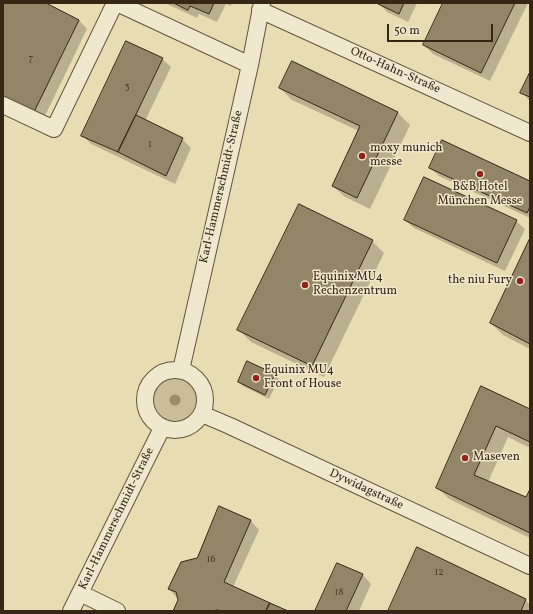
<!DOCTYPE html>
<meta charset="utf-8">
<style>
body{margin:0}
#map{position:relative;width:533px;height:614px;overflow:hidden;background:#e8dcb3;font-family:Vollkorn,serif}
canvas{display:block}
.frame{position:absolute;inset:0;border:4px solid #362616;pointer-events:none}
.scale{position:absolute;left:387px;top:24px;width:106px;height:18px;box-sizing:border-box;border:2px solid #362616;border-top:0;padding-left:5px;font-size:12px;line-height:14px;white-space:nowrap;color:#362616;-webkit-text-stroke:3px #f0e8ce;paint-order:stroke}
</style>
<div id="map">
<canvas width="533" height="614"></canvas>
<div class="frame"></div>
<div class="scale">50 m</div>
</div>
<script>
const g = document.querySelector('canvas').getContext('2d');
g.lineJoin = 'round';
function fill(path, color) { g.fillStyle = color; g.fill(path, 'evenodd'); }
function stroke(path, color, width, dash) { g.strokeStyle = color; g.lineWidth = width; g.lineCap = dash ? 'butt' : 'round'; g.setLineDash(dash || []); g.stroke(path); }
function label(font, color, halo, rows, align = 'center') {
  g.font = font + ' Vollkorn,serif'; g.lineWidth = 3; g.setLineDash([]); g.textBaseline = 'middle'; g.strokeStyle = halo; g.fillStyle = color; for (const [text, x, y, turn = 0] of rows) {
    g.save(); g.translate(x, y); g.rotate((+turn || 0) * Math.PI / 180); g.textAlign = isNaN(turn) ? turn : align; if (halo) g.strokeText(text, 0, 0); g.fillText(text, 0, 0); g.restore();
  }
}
const green = new Path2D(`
 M151 400a24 24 0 1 1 48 0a24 24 0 1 1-48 0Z`);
const shadow = new Path2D(`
 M3,3H44L79,20L87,29L42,122L3,103Z
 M165,3H232L231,6L226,4L217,22L199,14L197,18Z
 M379,3H417L408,22L387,12Z
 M444,3H528L490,81L433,54L424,45Z
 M162,59L171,67L145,121L182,139L191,148L175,184L91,144L82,135Z
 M292,62L398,113L410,125L370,209L345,197L333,186L359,131L292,100L280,88Z
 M530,74V101L521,92Z
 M430,168L530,182V218L439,176Z
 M405,220L516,221L525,229L505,271L414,228Z
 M530,240V349L503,335L491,323Z
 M372,241L384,253L324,377L251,342L239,330Z
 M275,375L279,379L269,399L243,386L239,382Z
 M482,387L530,410V448L508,437L488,482L527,498L530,492V538L449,499L437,487Z
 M220,508L251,521L259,530L233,587L286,611H174L179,600L169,589L198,558Z
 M418,548L526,600L530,605V611H389Z
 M338,564L363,575L371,584L359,611H316Z`);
const building = new Path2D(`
 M3,3H46L79,20L33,114L3,99Z
 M174,3H214L209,14L190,6L188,10Z
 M378,3H404L399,14L378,4Z
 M443,3H515L481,73L423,45Z
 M126,41L163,58L118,152L81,136Z
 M292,61L398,112L357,198L332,186L360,126L279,88Z
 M530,72V97L520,93Z
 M136,115L183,138L166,176L118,152Z
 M442,140L530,181V207L527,213L429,168Z
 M424,177L517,220L497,263L404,220Z
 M299,204L373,240L312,366L237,330Z
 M530,238V344L490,323Z
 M247,361L275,374L265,395L238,382Z
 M481,386L530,409V442L496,426L474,475L526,497L530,489V533L436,488Z
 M219,506L251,520L224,582L270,603L266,611H221L218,610L211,611H173L178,600L176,592L168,589L181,562L197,558Z
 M417,547L526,599L521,611H388Z
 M337,563L363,574L346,611H315Z
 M270,603L288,611H266Z`);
const minor = new Path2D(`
 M117,3L250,65
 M260,10L530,133
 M3,105L54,129L115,3
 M145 400a30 30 0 1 1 60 0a30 30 0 1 1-60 0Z
 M181,370L250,65L262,3
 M202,414L230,426L530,566
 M80,593L117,611
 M71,611L162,428`);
const trees = [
 [175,400]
];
const markers = [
 [362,156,4,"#8f2418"],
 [480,174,4,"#8f2418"],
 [520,281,4,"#8f2418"],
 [305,285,4,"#8f2418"],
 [256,378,4,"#8f2418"],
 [465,458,4,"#8f2418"]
];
const numberNames = [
 ["7",31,59],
 ["3",127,87],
 ["1",150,145],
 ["16",211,560],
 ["12",439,573],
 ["18",339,593]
];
const streetNames = [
 ["Otto-Hahn-Straße",395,71,24],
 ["Karl-Hammerschmidt-Straße",222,187,-77],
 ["Dywidagstraße",366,490,25],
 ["Karl-Hammerschmidt-Straße",117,519,-64]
];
const poiNames = [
 ["moxy munich",370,149],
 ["messe",370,163],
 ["B&B Hotel",480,188,"center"],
 ["München Messe",480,202,"center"],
 ["Equinix MU4",313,278],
 ["Rechenzentrum",313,292],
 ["the niu Fury",512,281,"right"],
 ["Equinix MU4",264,371],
 ["Front of House",264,385],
 ["Maseven",473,458]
];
fill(green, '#cabd98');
fill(shadow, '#0003');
fill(building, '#938568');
stroke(building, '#362616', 1);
stroke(minor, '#62543d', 18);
stroke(minor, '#f0e8ce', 16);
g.fillStyle = '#9a8d6e';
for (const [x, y] of trees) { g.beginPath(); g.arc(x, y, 5.5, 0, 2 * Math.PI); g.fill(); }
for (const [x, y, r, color] of markers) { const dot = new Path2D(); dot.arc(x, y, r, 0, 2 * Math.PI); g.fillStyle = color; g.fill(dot); stroke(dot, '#f0e8ce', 1.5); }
label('10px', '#4d3e2a', null, numberNames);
label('12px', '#362616', '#f0e8ce', streetNames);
label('12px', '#362616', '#f0e8ce', poiNames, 'left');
</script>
